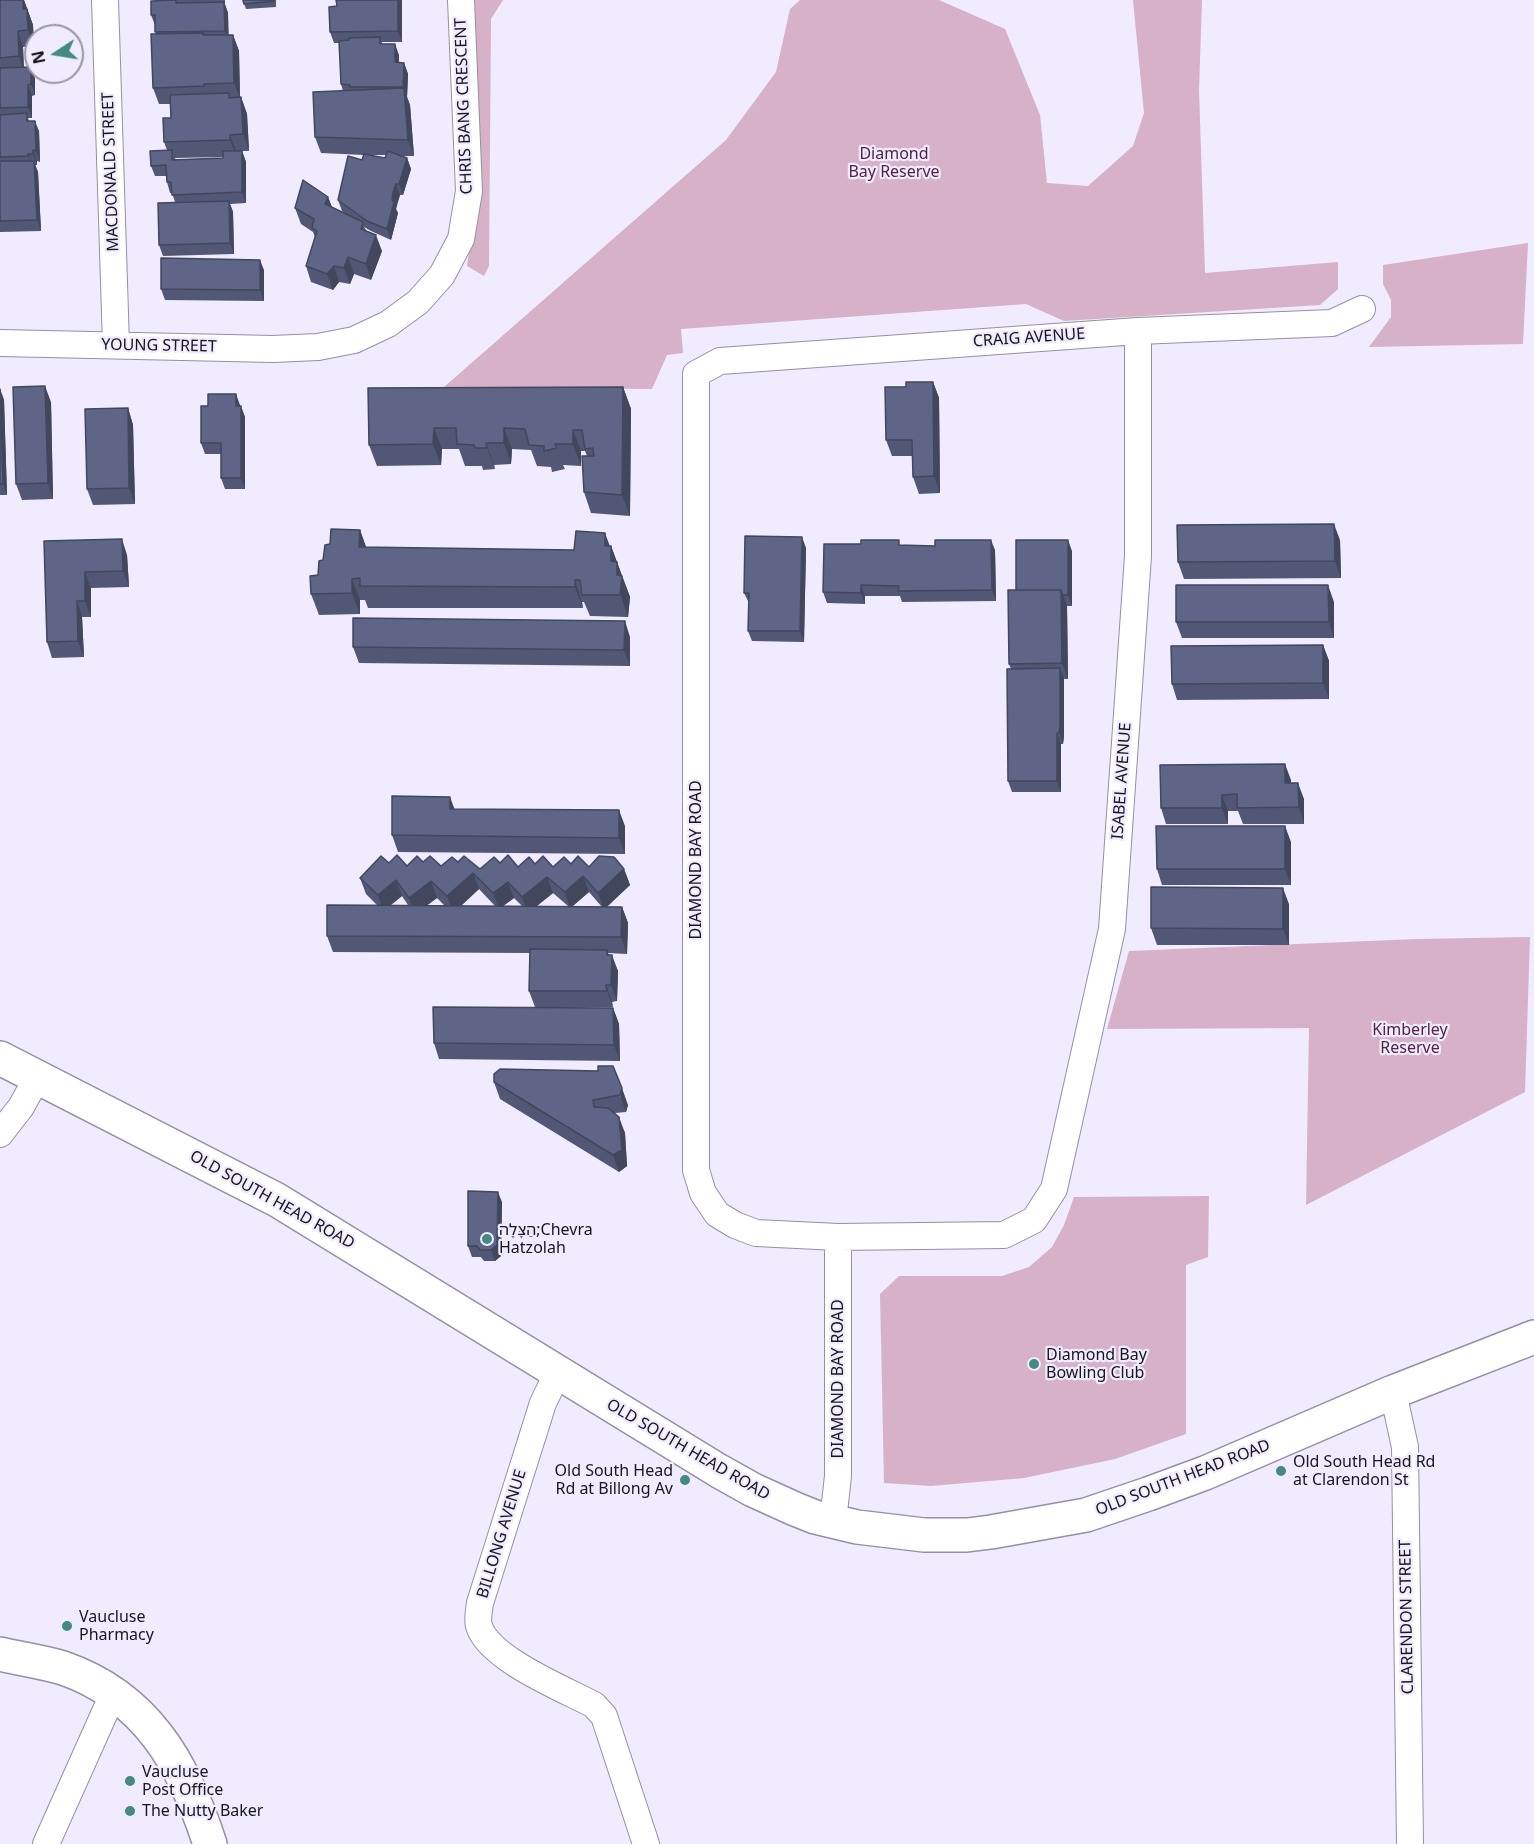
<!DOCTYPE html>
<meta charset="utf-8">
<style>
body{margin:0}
#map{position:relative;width:1534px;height:1844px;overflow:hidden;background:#f0ebfe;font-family:"Noto Sans",sans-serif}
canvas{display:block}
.north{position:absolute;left:24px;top:24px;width:60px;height:60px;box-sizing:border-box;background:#f0ebfe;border:2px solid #9995a4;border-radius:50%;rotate:258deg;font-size:16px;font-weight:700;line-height:24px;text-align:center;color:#17151d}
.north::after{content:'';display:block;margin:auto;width:21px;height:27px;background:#438a82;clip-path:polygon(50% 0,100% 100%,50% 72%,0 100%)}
</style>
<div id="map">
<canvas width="1534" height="1844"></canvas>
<div class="north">N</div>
</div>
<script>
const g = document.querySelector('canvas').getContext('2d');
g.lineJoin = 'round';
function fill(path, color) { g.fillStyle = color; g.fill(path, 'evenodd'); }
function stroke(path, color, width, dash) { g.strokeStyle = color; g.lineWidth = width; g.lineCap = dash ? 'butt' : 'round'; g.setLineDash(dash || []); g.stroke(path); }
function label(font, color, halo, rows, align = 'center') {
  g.font = font + ' "Noto Sans","Noto Sans Hebrew",sans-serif'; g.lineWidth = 4.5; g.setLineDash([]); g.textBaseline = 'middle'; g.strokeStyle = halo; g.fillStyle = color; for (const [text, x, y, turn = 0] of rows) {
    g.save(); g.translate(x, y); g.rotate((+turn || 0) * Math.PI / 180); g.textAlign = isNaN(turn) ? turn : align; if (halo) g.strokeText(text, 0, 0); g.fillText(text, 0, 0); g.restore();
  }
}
const green = new Path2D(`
 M463,0H503L491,19L489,266L484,276L467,266L472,232Z
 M800,0H939L1005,29L1040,115L1047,183L1088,186L1133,146L1144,113L1133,0H1202L1199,90L1205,273L1338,262V289L1320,305L1064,321L1026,304L681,329L683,353L667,355L652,389L444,387L726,140L776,72L790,9Z
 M1528,243L1523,344L1369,347L1391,317V300L1383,284V265Z
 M1530,937L1525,1092L1306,1205L1309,1028L1107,1029L1129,951L1417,939Z
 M1209,1196L1208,1257L1186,1265V1434L1115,1459L1024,1478L931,1486L884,1483L880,1294L899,1276H1002L1029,1267L1052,1247L1064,1225L1074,1197Z`);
const street = new Path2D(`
 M105,0L116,345
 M1138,331V556L1112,929L1054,1189L1034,1220L1004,1235L838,1237L756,1233L735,1225L717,1214L703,1193L696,1170V374L720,361L1124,332L1138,331L1332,323L1362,309
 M0,343L273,349L318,347L354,340L388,324L418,302L442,275L461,239L469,191L461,0
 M0,1134L21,1107L37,1078
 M558,1372L543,1403L480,1603C479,1610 477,1620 479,1626C489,1659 564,1689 594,1705L604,1716L646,1844
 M1393,1392L1405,1447L1410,1844
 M833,1521L838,1476V1237
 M46,1844L114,1692`);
const primary = new Path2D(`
 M0,1058L277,1200L719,1471L753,1490L795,1509L815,1517L857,1527L924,1535H967L991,1532L1086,1515L1148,1494L1205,1473L1393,1392L1534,1337
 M0,1654C21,1659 43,1662 63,1668C147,1697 184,1764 210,1844`);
const wall = new Path2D(`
 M0,0H24L33,25L34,46L23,47L24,68L35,78V95L32,96V118H28L29,121L39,131L40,162L37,161V165H35L38,172L41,231L0,232Z
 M165,0H225V4L228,13V35H233L239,51L240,97H241L247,114L249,151H242L246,162V203L230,204L233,212L234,254L163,256L159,245L175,202L172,193H170L167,182L166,176H155L151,166L167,150L164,142L171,118L170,104H159L153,88L156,34L155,25L151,15ZM223,157V158L176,160L175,158Z
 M243,0H276V7L246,9Z
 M402,0V42H382V44L399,55V62L404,63L408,74L407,98L410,105L414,156H401L407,158L411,169L403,195H400L397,203L396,209L398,213L391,240L371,231L364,227L366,230L382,251L371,280L354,274L350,284L339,282L333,290L311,282L306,266L315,237L313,232L301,224L295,208L328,197L332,207L347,215L342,211L338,200L362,160L364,155L321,153L315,137L343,91L341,84L340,43H334L330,32L337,6ZM367,155H386L385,158Z
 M264,270V301L165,300L161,289Z
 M933,382L939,398L940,493L919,494L913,477V456H892L886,440L906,387Z
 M623,387L631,409L630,516L591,513L584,492L587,456L585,451H581V466L563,465L565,469L552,472L551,467L537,466L531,450L512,449L511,464L494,465L495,469L483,470L482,466H465L459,449H442L441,465L377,466L369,445L368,388Z
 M0,389L4,400L7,495H0Z
 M51,402L53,499L22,500L16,484Z
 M240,406L245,417V489H225L221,478V454H205L201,443Z
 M128,408L133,425L135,504L93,505L87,489Z
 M360,530L366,548L574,550L611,546L630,597L628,617L590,616L584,602H582L583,608H368L365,600H360V614L319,615L311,594L323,560L330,544Z
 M1340,540L1341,578L1184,579L1178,562Z
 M44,541L127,555L129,587L91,588V617H82L84,657L52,658L47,642Z
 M901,545L995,550L996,601L902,602L900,596H865V604L827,603L823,592Z
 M806,548L804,642L752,641L748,631L749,603L744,593Z
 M1072,551V606H1067L1068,679H1064V736L1063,744H1061V792H1012L1008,781L1011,669L1009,664Z
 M1334,602V638H1182L1176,622Z
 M630,637V666L359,663L353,647Z
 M1323,645L1329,661V699L1177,700L1172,684Z
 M1291,780V783L1304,799V824H1243L1238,811H1228V824H1166L1161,808Z
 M454,809L625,826V854L398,852L392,835Z
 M1291,842V885H1162L1157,869Z
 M423,862L441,866L458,862L480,869L500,863L518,867L535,864L553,867L571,864L589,867L624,869L630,885L607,907H622L628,923L627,954L608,953L618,971L617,1001L612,1002L613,1007H535L529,991L530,953L333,952L327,936L377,905L366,894L360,878L389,863L407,866ZM479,889L495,906H461ZM589,892L602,907L573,906ZM553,893L568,906H537ZM402,896L408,905H391ZM437,898L445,906H426ZM514,898L522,906H503Z
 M1289,904V945H1157L1151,928Z
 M613,1008L619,1024L620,1061L439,1059L434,1043Z
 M598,1071L628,1105L626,1112L615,1113L625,1133L627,1166L619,1172L500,1099L494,1082Z
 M502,1202L501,1256L495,1261H484L481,1257H472L468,1246Z`);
const shadedWall = new Path2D(`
 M23,0H24L33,25L34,46L28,30L23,9Z
 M398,0H402V42L398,31Z
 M224,2L228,13L229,42L225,31Z
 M18,31L23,47L24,73L19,56Z
 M233,35L239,51L240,99L234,83Z
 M395,44L399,55V73L395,62Z
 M404,63L408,74L407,98L403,87Z
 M31,67L35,78V95L31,84Z
 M28,85L32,96V118L28,107Z
 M404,88L410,105L414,156L408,140Z
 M241,97L247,114L249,151L243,134Z
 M35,121L39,131L40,162L36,151Z
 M230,135L236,151V156L230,140Z
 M33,150L37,161V165L33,154Z
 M242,151L246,162V203L242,192Z
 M407,158L411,169L403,195L399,184Z
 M34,161L38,172L41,231L37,220Z
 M396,184L400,195L396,209L398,213L391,240L387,229L392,200Z
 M328,197L334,213L325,204Z
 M229,201L233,212L234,254L230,243Z
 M376,235L382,251L371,280L366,264Z
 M348,257L354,274L350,284L344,268Z
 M260,260L264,270V301L260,290Z
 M334,266L339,282L333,290L327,274Z
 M933,382L939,398L940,493L934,476Z
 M45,386L51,402L53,499L48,483Z
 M623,387L631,409L630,516L622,495Z
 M0,389L4,400L7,495L3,484Z
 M236,394L240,405V417L236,406Z
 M241,406L245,417V489L241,478Z
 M128,408L133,425L135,504L129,488Z
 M434,428L442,449L441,465L433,444Z
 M504,428L512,449L511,464L504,443Z
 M573,430L581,451V466L573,444Z
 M486,443L494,465L495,469L487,448Z
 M1334,524L1340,540L1341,578L1335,561Z
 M360,530L368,552L359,547Z
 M605,533L611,549V546L630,597L628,617L605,546Z
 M802,537L806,548L804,642L800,631Z
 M122,539L127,555L129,587L123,571Z
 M991,540L995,550L996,601L992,590Z
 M1068,540L1072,551V606L1068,595Z
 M85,572L91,588V617L85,601Z
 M352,579L360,600V614L352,593Z
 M575,580L582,602L583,608L575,587Z
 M861,585L865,596V604L861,593Z
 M1328,585L1334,602V638L1329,622Z
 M1061,590L1067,606L1068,679L1062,663Z
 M77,601L82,617L84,657L78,641Z
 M625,621L630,637V666L624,650Z
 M1323,645L1329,661V699L1323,683Z
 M1060,668L1064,679V736L1063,744L1059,733Z
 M1057,733L1061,744V792L1057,781Z
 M1285,764L1291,780V800L1285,783Z
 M1298,783L1304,799V824L1299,807Z
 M1222,795L1228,811V824L1222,808Z
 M450,797L456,813L450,809Z
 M619,810L625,826V854L619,838Z
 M1285,826L1291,842V885L1285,869Z
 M624,869L630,885L604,909L598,893Z
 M473,873L479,889L453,913L447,896Z
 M583,876L589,892L570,908L565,892Z
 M547,877L553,893L528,913L522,897Z
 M396,880L402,896L383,911L378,895Z
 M431,881L437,898L415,914L409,898Z
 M508,882L514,898L499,909L493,893Z
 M1283,888L1289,904V945L1283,929Z
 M622,907L628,923L627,954L621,937Z
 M607,950L611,962L612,955L618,971L617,1001L611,985Z
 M606,985L612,1002L613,1007L607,991Z
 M613,1008L619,1024L620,1061L614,1045Z
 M622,1088L628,1105L626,1112L620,1095Z
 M619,1117L625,1133L627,1166L619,1172L613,1155Z
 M498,1192L502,1202L501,1256L495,1261L491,1250Z`);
const building = new Path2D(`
 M0,0H23V9H27L28,30L18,31L19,56L0,58Z
 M176,0V3L224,2L225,31L155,32V15H151V1Z
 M243,0H274V1L244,4Z
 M336,0H398V31L330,32L329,7L337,6Z
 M203,33V35H233L234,83L204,84V86L153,88L151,34Z
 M380,37V44H395V62L404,63L403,87H350V85L341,84L339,41L349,40V38Z
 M31,67V84L28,85V107L0,108V68Z
 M404,88L408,140L315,137L313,92Z
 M229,93V98L241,97L243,134L230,135V140L164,142L163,118H171L170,95Z
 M27,113V121H35L36,151L33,150V154H28L29,156L0,157V115Z
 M172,150V160L223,158V151H242V192L172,195L171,182H167L166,165L151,166L150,151Z
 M388,151L407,158L399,184H396L393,192L392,200L394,202L387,229L367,221L338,200L348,156L362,160L364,154L385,158Z
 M0,161H34L37,220L0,221Z
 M303,180L328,197L325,204L363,222L361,229L376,235L366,264L348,257L344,268L334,266L327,274L306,266L317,231L312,228L314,219L295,208Z
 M229,201L230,243L159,245L158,203Z
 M161,258L260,260V290L161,289Z
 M906,382H933L934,476L913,477L912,440H886L885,387H906Z
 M45,386L48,483L16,484L13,387Z
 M623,387L622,495L584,492L582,456H594L593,448L585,449L582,430H573V444H555L557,448L544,451V446L529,445L525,429L504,428V443H486L487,448H475L474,445L457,444L456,428H434L433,444L369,445L368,388Z
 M0,389L3,484H0Z
 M208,394H236V406H241V478H221V443H201V406H208Z
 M128,408L129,488L87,489L85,409Z
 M1334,524L1335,561L1178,562L1177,525Z
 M331,529L360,530L359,547L574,550L576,531L605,533V546H611V561L617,562V575L622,576L620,595H582L580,580H575V587L360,586V578L352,579V593L311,594L310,576L318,575L319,561L323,560L325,545L330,544Z
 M745,536L802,537L800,631H748L749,593H744Z
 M122,539L123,571L85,572V601H77L78,641L47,642L44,541Z
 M861,540H899V545L935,546V540H991L992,590L898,591L899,586L861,585V593L823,592L824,544H861Z
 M1016,540H1068V595H1063L1061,590H1016Z
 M1176,585H1328L1329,622H1176Z
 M1008,590H1061L1062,663L1009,664Z
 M353,618L625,621L624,650L353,647Z
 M1323,645V683L1172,684L1171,646Z
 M1060,668V725L1059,733H1057V781H1008L1007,669Z
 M1285,764V783H1298L1299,807L1237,808V794L1222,795V808H1161L1160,765Z
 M392,796L450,797V809L619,810V838L392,835Z
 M1156,826H1285V869H1157Z
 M397,855L407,866L417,856L423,862L430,856L441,866L452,857L458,862L464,856L480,869L494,857L500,863L508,855L518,867L529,857L535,864L543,856L553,867L564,857L571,864L578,856L589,867L599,856L614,857L624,869L598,893L583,876L565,892L547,877L522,897L508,882L493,893L473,873L447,896L431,881L409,898L396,880L378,895L360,878L381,856L389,863Z
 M1151,887L1283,888V929L1151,928Z
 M327,905L622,907L621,937L327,936Z
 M530,949L607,950V955H612L611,985H606L607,991H529Z
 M433,1007L613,1008L614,1045L434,1043Z
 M598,1066H613L622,1088L620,1095L593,1100L594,1107L608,1108L619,1117L622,1150L613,1155L494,1082V1074L500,1069L598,1071Z
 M468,1191L498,1192L497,1245L491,1250H480L477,1246H468Z`);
const markers = [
 [487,1239,6,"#438a82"],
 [1034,1364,6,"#438a82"],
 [1281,1471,6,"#438a82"],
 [685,1480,6,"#438a82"],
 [67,1626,6,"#438a82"],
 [130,1781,6,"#438a82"],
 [130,1811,6,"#438a82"]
];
const streetNames = [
 ["CHRIS BANG CRESCENT",464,106,-92],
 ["MACDONALD STREET",111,172,-92],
 ["CRAIG AVENUE",1029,338,-4],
 ["YOUNG STREET",159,346,1],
 ["ISABEL AVENUE",1122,781,-86],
 ["DIAMOND BAY ROAD",696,860,-90],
 ["OLD SOUTH HEAD ROAD",272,1200,29],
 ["DIAMOND BAY ROAD",838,1379,-90],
 ["OLD SOUTH HEAD ROAD",688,1450,30],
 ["OLD SOUTH HEAD ROAD",1183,1478,-21],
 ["BILLONG AVENUE",502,1534,-73],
 ["CLARENDON STREET",1407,1617,-91]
];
const parkNames = [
 ["Diamond",894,154],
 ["Bay Reserve",894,172],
 ["Kimberley",1410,1030],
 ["Reserve",1410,1048]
];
const poiNames = [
 ["הַצָּלָה;Chevra",499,1230],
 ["Hatzolah",499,1248],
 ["Diamond Bay",1046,1355],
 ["Bowling Club",1046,1373],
 ["Old South Head Rd",1293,1462],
 ["at Clarendon St",1293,1480],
 ["Old South Head",673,1471,"right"],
 ["Rd at Billong Av",673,1489,"right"],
 ["Vaucluse",79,1617],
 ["Pharmacy",79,1635],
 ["Vaucluse",142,1772],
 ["Post Office",142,1790],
 ["The Nutty Baker",142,1811]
];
fill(green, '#d6b1c7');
stroke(street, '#958fa5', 28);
stroke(primary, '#958fa5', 36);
stroke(street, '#fff', 26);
stroke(primary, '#fff', 33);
fill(wall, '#515774');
fill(shadedWall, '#42475e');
fill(building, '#5e6587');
stroke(building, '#42475e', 1.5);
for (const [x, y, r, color] of markers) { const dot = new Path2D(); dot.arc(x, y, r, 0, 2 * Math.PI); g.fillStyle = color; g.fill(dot); stroke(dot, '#f0ebfe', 2); }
label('16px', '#17151d', '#f0ebfe', streetNames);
label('16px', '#532242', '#f0ebfe', parkNames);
label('16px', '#17151d', '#f0ebfe', poiNames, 'left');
</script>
